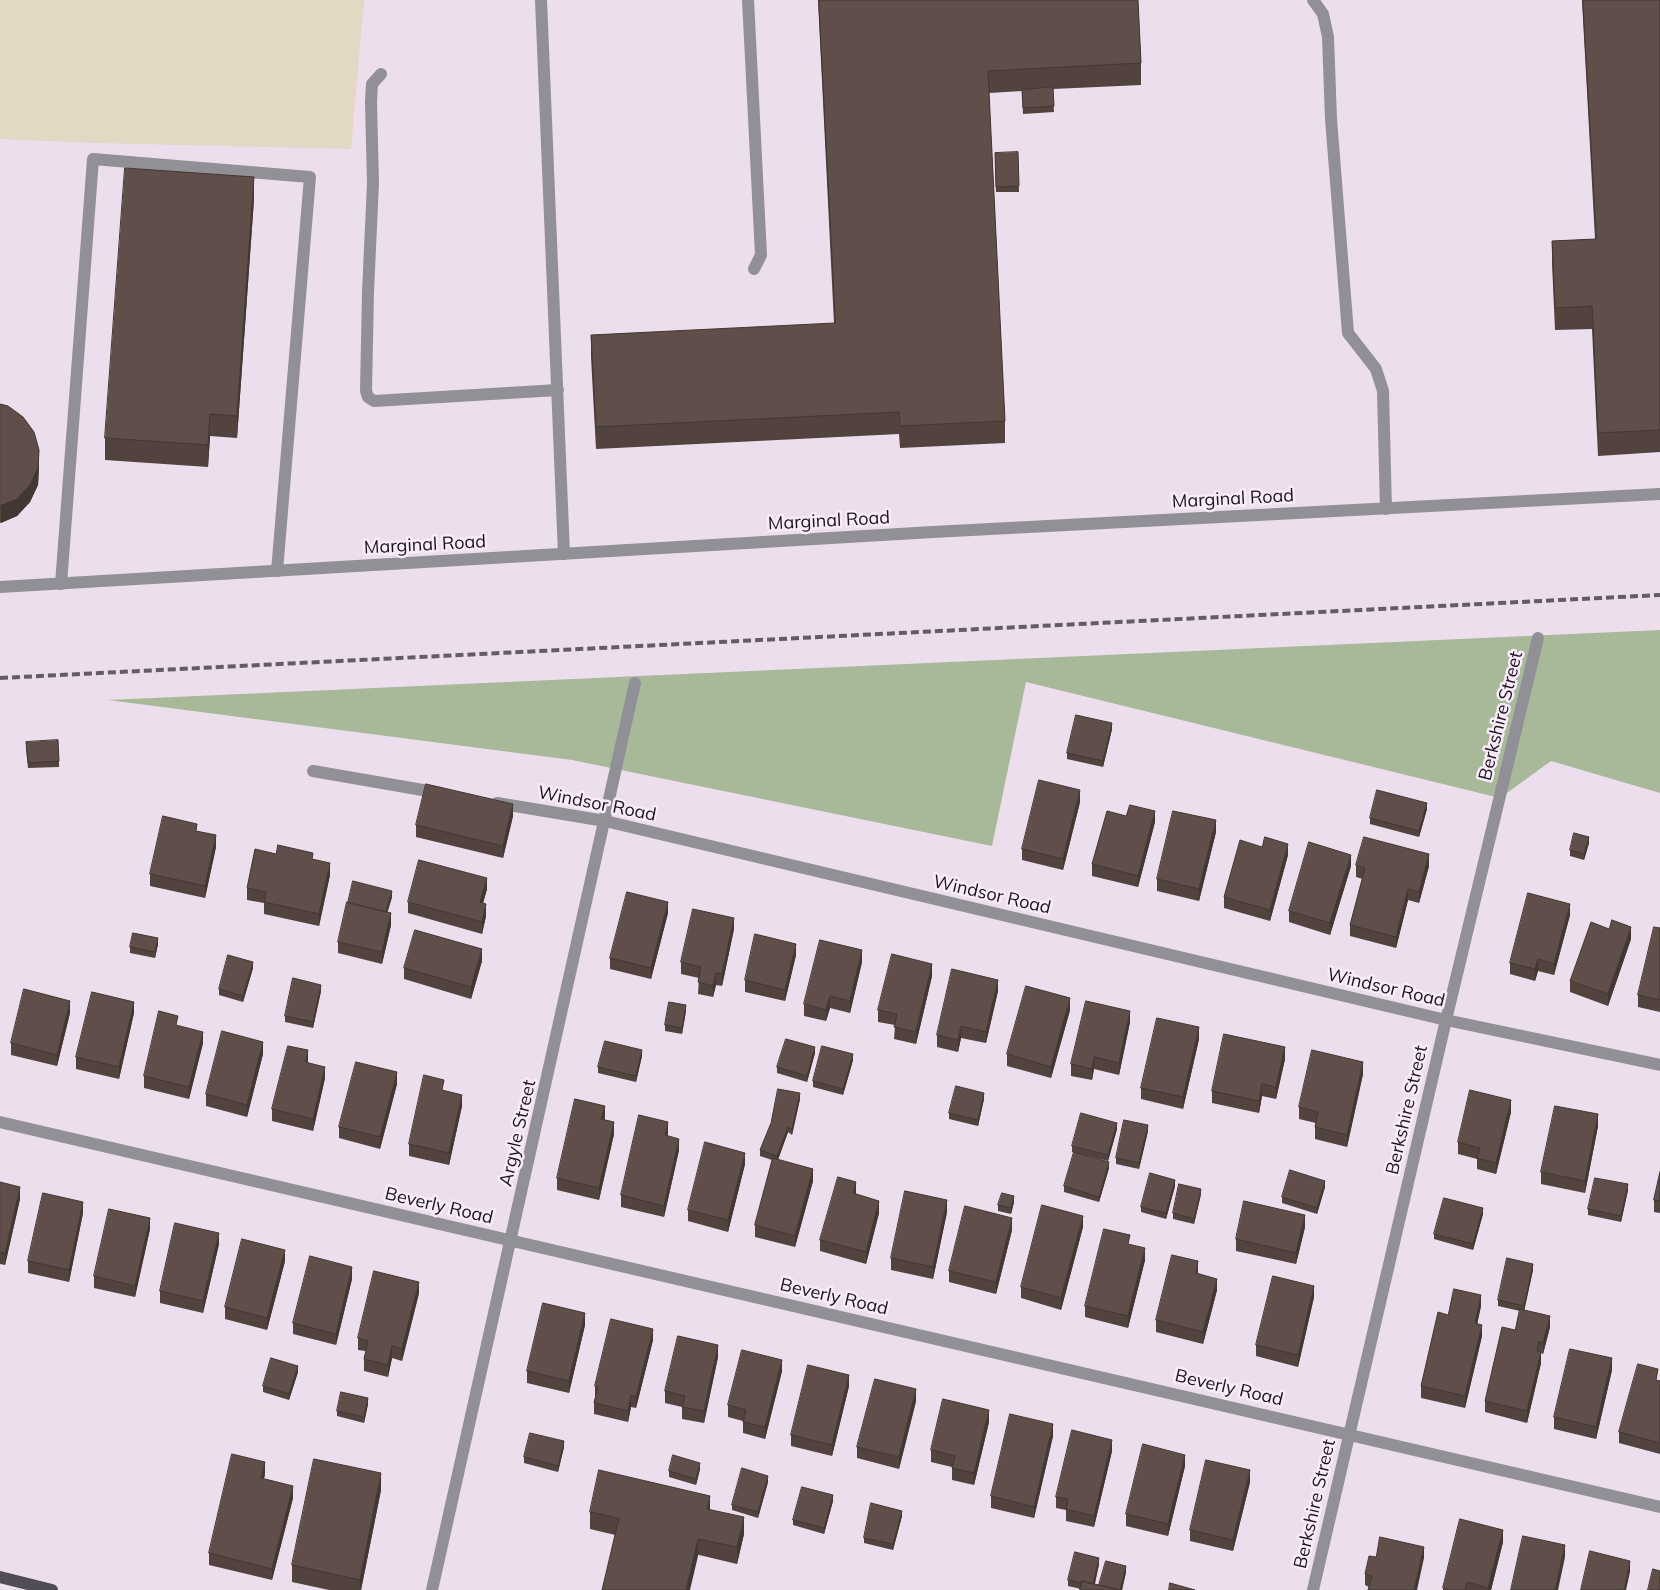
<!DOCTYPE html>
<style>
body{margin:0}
canvas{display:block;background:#ecdeec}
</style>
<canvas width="1660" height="1590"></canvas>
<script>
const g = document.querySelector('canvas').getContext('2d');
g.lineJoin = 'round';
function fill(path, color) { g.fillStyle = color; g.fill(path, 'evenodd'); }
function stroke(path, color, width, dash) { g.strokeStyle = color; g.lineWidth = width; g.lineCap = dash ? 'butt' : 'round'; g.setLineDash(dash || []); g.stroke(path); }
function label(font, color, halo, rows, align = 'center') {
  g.font = font + ' Mulish,sans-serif'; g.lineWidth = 5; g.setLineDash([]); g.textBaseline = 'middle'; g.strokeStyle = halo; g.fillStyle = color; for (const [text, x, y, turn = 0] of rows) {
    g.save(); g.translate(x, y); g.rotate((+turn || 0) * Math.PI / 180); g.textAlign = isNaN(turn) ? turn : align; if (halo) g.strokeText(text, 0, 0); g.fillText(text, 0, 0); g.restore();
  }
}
const industrial = new Path2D(`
 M0,0H364L351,149L95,143L0,139Z`);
const forest = new Path2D(`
 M1660,630V793L1551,761L1500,798L1026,682L992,846L572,760L108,700Z`);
const service = new Path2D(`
 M541,0L564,554
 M748,0L761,255L754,269
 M1313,0L1323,14L1328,37L1331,119L1348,333L1376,369L1383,391L1386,509
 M381,74L372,84L371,102L373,183L368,292L366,391L368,397L374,401L558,390
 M61,584L93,159L310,177L277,571`);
const minor = new Path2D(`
 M0,587L933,532L1660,494
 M313,771L440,793
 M497,803L605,821L1446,1020L1660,1065
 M0,1122L1660,1507
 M432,1590L635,683
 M1313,1590L1446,1020L1538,638`);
const primary = new Path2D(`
 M0,1577L52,1590`);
const rail = new Path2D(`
 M0,678L1660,595`);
const wall = new Path2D(`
 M818,0H1138L1141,63V85L1053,89L1054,112L1023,114L1022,91L989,93L1005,421V443L900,448L899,434L596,449L591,357V335L834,324Z
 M1582,0H1660V452L1598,456L1592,329L1555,330L1552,263V241L1595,239Z
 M1018,152L1019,192H996L995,159Z
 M254,199L237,438L210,436L208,467L105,460V438Z
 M0,404L39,467L38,485L30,502L17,516L0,523Z
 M1112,729L1103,767L1067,759V753Z
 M26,748L59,761V767L28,768Z
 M1080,802L1063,870L1022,860V849Z
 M1427,809L1419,837L1370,824V818Z
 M513,816L503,858L416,837V825Z
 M1126,816L1155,822L1138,887L1092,876V864Z
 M197,831L216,847L205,898L150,886V874Z
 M1216,832L1199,901L1157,891V879Z
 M1589,843L1584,860L1570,856V850Z
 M1288,855L1270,921L1224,908V897Z
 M313,859L330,875L319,926L264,914V903L247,900V888Z
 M1356,865L1429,866L1419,903L1408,900L1396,948L1350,936V925L1363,879L1356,877Z
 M1351,866L1330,935L1289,922V911Z
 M487,889L483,903L486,916L482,934L408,913V902Z
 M392,897L387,912L391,925L382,964L338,953V942Z
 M668,913L651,979L610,969V958Z
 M1570,915L1554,975L1538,971L1535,981L1510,974V963Z
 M1660,928V1012L1638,1007V995Z
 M734,929L722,986L716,985L713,997L698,994L699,978L681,974V962Z
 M1631,939L1608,1006L1570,992V981Z
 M158,944L155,958L130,953V947Z
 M796,955L785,1001L745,992V980Z
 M482,961L471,999L404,979V968Z
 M862,962L850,1013L830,1008L826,1021L804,1016V1004Z
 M253,968L243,1002L219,995V989Z
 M932,976L916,1044L894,1039L895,1025L878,1022V1010Z
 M321,991L313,1028L285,1022V1016Z
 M998,991L986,1043L961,1038L958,1052L937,1047V1035Z
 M1070,1010L1051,1078L1007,1066V1054Z
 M686,1011L682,1034L665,1031V1025Z
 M70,1013L57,1066L11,1055V1043Z
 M134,1013L119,1079L76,1069V1057Z
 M1130,1022L1119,1075L1094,1069L1092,1080L1071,1076V1064Z
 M178,1026L203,1043L189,1099L144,1088V1076Z
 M1199,1039L1183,1109L1141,1099V1088Z
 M815,1053L807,1082L777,1073V1067Z
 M263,1054L247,1117L206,1106V1094Z
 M642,1056L636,1082L598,1073V1067Z
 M1285,1059L1276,1099L1262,1096L1259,1113L1212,1103V1091Z
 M853,1060L843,1095L813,1087V1081Z
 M308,1062L325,1078L313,1131L272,1121V1109Z
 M1363,1074L1347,1147L1315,1139V1127L1316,1123L1299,1119V1107Z
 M397,1084L380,1149L339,1138V1127Z
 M444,1091L462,1106L449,1165L409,1156V1144Z
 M800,1099L792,1135L788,1132L778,1160L813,1181L795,1247L755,1237V1225L772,1160L760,1156V1150Z
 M984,1099L978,1126L949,1119V1113Z
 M1511,1112L1496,1174L1477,1169V1159L1458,1154V1142Z
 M605,1118L604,1120L614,1134L599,1200L557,1190V1178Z
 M1598,1126L1585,1193L1541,1184V1172Z
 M1117,1129L1108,1161L1072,1152V1146Z
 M1148,1131L1139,1169L1116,1164V1158Z
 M668,1133L667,1136L679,1150L664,1217L621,1207V1195Z
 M745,1164L728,1232L688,1221V1210Z
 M1109,1168L1099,1202L1064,1192V1186Z
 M1660,1172V1213L1654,1212V1200Z
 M0,1182L20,1199L5,1265L0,1264Z
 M1175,1186L1166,1219L1141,1212V1207Z
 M1325,1187L1317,1214L1282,1203V1197Z
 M1628,1190L1621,1222L1588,1215V1209Z
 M856,1193V1194L879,1213L866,1264L820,1251V1240Z
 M1201,1194L1194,1224L1173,1219V1213Z
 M1014,1202L1011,1214L998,1211V1205Z
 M947,1212L933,1279L891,1270V1258Z
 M83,1213L69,1282L28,1273V1261Z
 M1483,1214L1473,1250L1434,1239V1234Z
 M1083,1227L1061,1310L1021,1298V1287Z
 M1305,1227L1296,1264L1236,1251V1239Z
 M150,1229L135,1297L94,1288V1276Z
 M1012,1230L996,1294L949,1282V1271Z
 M219,1244L203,1313L160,1303V1291Z
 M1130,1244L1145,1260L1128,1328L1085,1317V1306Z
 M285,1261L267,1330L225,1319V1307Z
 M1533,1270L1524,1310L1550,1327L1543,1354L1541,1353V1363L1527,1423L1485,1412V1401L1515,1330L1520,1311L1498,1306V1300Z
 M1198,1274L1217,1290L1203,1344L1156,1332V1320Z
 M352,1279L336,1345L293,1334V1323Z
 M419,1293L402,1361L392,1358L388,1377L364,1371V1359L366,1351L358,1350V1338Z
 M1314,1297L1298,1367L1256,1356V1345Z
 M1481,1306L1477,1324L1482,1336L1465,1408L1421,1398V1386L1448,1315Z
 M585,1325L569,1393L527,1383V1371Z
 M653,1340L636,1408L631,1407L628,1422L594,1414V1403L595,1398V1386Z
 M718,1357L704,1423L682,1419V1407L665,1403V1391Z
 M1612,1370L1596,1439L1554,1429V1417Z
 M782,1371L765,1439L743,1433V1421L728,1417V1405Z
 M298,1372L289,1400L263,1392V1386Z
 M1658,1380L1660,1381V1454L1619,1443V1432Z
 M849,1386L832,1456L791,1446V1435Z
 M916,1401L899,1469L857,1458V1447Z
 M368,1404L364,1423L337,1416V1411Z
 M989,1422L974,1485L952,1480V1467L931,1462V1450Z
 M1053,1436L1034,1518L991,1508V1496Z
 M564,1447L558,1472L524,1463V1457Z
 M1112,1451L1094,1527L1066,1521V1510L1056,1508V1497Z
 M1185,1466L1168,1536L1126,1526V1514Z
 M700,1469L696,1485L669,1477V1471Z
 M265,1474L264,1479L293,1498L272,1580L209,1565V1553Z
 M768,1482L758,1518L732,1510V1505Z
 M1250,1482L1233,1551L1190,1541V1530Z
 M381,1490L361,1590H329L292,1582V1565Z
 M833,1501L824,1534L793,1525V1520Z
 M710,1510L744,1534L737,1564L590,1529V1512Z
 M902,1516L893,1550L864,1543V1538Z
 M1503,1542L1491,1590H1443V1588Z
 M1376,1557L1424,1558L1369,1587L1365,1585V1574Z
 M1099,1564L1095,1584L1100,1585L1126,1572L1122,1590L1081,1589L1068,1586V1580Z`);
const shadedWall = new Path2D(`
 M254,177V199L237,438V416Z
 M210,414V436L208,467V445Z
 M39,450V467L38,485L30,502L17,516L1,523V506Z
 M1112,723V729L1103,767V761Z
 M1080,790V802L1063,870V859Z
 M1427,803V809L1419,837V831Z
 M513,804V816L503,858V846Z
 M1155,811V822L1138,887V876Z
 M1216,820V832L1199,901V889Z
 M216,835V847L205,898V886Z
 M1589,837V843L1584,860V854Z
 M1288,844V855L1270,921V910Z
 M1429,854V866L1419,903V892Z
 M1351,855V866L1330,935V923Z
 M330,863V875L319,926V914Z
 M487,878V889L480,914V902Z
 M1408,889V900L1396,948V937Z
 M392,891V897L385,921V915Z
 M668,902V913L651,979V968Z
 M486,904V916L482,934V922Z
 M1570,904V915L1554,975V964Z
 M391,913V925L382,964V952Z
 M734,918V929L722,986V974Z
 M1631,927V939L1608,1006V994Z
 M158,938V944L155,958V952Z
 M796,944V955L785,1001V990Z
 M482,949V961L471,999V987Z
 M862,950V962L850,1013V1001Z
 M1538,959V971L1535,981V969Z
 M253,962V968L243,1002V996Z
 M932,964V976L916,1044V1032Z
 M716,973V985L713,997V986Z
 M998,980V991L986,1043V1032Z
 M321,985V991L313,1028V1022Z
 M830,996V1008L826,1021V1010Z
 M1070,998V1010L1051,1078V1067Z
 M70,1001V1013L57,1066V1055Z
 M134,1002V1013L119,1079V1067Z
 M686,1005V1011L682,1034V1028Z
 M1130,1011V1022L1119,1075V1063Z
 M961,1026V1038L958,1052V1040Z
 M1199,1027V1039L1183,1109V1097Z
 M203,1032V1043L189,1099V1087Z
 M263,1042V1054L247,1117V1105Z
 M815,1047V1053L807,1082V1076Z
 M1285,1047V1059L1276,1099V1087Z
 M308,1050V1062H305Z
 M642,1050V1056L636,1082V1076Z
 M853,1054V1060L843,1095V1089Z
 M1094,1057V1069L1092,1080V1069Z
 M1363,1062V1074L1347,1147V1135Z
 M325,1067V1078L313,1131V1119Z
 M397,1072V1084L380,1149V1137Z
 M1262,1084V1096L1259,1113V1101Z
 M800,1093V1099L792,1135V1129Z
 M984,1093V1099L978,1126V1120Z
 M462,1095V1106L449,1165V1153Z
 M1511,1100V1112L1496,1174V1163Z
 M605,1106V1118L601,1131V1119Z
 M1598,1114V1126L1585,1193V1181Z
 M614,1122V1134L599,1200V1188Z
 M668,1122V1133L665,1147V1135Z
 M1117,1123V1129L1108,1161V1155Z
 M1148,1125V1131L1139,1169V1163Z
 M788,1127V1132L777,1162V1156Z
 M679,1139V1150L664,1217V1206Z
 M745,1153V1164L728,1232V1220Z
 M1109,1162V1168L1099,1202V1197Z
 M813,1169V1181L795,1247V1236Z
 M1175,1180V1186L1166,1219V1213Z
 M1325,1181V1187L1317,1214V1208Z
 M856,1182V1193L853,1205V1193Z
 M1628,1184V1190L1621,1222V1216Z
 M20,1187V1199L5,1265V1254Z
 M1201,1189V1194L1194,1224V1219Z
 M1014,1196V1202L1011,1214V1208Z
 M947,1200V1212L933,1279V1267Z
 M879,1201V1213L866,1264V1252Z
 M83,1202V1213L69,1282V1270Z
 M1483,1208V1214L1473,1250V1244Z
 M1305,1215V1227L1296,1264V1253Z
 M1083,1216V1227L1061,1310V1298Z
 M150,1218V1229L135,1297V1286Z
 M1012,1218V1230L996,1294V1282Z
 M219,1233V1244L203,1313V1301Z
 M1145,1248V1260L1128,1328V1316Z
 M285,1250V1261L267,1330V1318Z
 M1198,1261V1273L1196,1285V1273Z
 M1533,1264V1270L1524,1312V1306Z
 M352,1267V1279L336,1345V1334Z
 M1217,1279V1290L1203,1344V1332Z
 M419,1282V1293L402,1361V1349Z
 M1314,1286V1297L1298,1367V1355Z
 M1481,1295V1306L1475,1334V1323Z
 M585,1313V1325L569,1393V1381Z
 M1550,1316V1327L1543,1354V1343Z
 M1482,1325V1336L1465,1408V1396Z
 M653,1329V1340L636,1408V1397Z
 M718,1345V1357L704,1423V1411Z
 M392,1346V1358L388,1377V1365Z
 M1541,1352V1363L1527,1423V1411Z
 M1612,1358V1370L1596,1439V1427Z
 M782,1360V1371L765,1439V1427Z
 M298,1366V1372L289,1400V1394Z
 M849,1375V1386L832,1456V1445Z
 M916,1389V1401L899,1469V1457Z
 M631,1395V1407L628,1422V1411Z
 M368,1398V1404L364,1423V1417Z
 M989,1410V1422L974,1485V1473Z
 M1053,1424V1436L1034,1518V1507Z
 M1112,1440V1451L1094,1527V1516Z
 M564,1441V1447L558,1472V1466Z
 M1185,1455V1466L1168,1536V1524Z
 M265,1462V1474L261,1490V1478Z
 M700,1463V1469L696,1485V1479Z
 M1250,1470V1482L1233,1551V1540Z
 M381,1473V1490L361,1590H360V1580Z
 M768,1476V1482L758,1518V1512Z
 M293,1486V1498L272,1580V1569Z
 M833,1495V1501L824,1534V1528Z
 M710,1496V1513L707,1509Z
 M902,1511V1516L893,1550V1544Z
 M744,1517V1534L737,1564V1547Z
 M1503,1530V1542L1491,1590H1488Z
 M698,1539V1556L690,1590H686Z
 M1565,1545V1557L1558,1590H1555Z
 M1424,1547V1558L1417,1590H1414Z
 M1099,1558V1564L1093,1590V1585Z
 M1630,1561V1572L1626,1590H1624Z
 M1126,1566V1572L1122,1590H1120Z`);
const building = new Path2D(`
 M819,0H1138L1141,63L988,71L1005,421L900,426L899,412L596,427L591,335L835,323Z
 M1583,0H1660V430L1598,433L1592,306L1555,308L1552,241L1596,239Z
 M1053,87L1054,106L1023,108L1022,90Z
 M1018,152L1019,186L996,187L995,153Z
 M125,168L254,177L237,416L210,414L208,445L105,438Z
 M0,404L8,406L23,417L34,432L39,450L38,468L30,485L17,499L0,506Z
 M1076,715L1112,723L1103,761L1067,753Z
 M58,740L59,761L28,763L26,742Z
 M1039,780L1080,790L1063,859L1022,849Z
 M426,784L513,804L503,846L416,825Z
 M1377,790L1427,803L1419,831L1370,818Z
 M1130,805L1155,811L1138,876L1092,864L1107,811L1126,816Z
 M1173,811L1216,820L1199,889L1157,879Z
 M163,816L197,824L196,831L216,835L205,886L150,874Z
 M1574,833L1589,837L1584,854L1570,850Z
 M1265,837L1288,844L1270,910L1224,897L1240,840L1262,847Z
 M1364,837L1429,854L1419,892L1408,889L1396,937L1350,925L1365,868L1356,865Z
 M1309,842L1351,855L1330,923L1289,911Z
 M278,845L313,853L312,859L330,863L319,914L264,902L266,892L247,888L255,849L276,854Z
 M419,860L487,878L480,902L486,904L482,922L408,902Z
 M353,881L392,891L386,912L348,903Z
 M627,892L668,902L651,968L610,958Z
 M1528,893L1570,904L1554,964L1538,959L1535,969L1510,963Z
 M347,902L391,913L382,952L338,942Z
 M693,909L734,918L722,974L716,973L713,986L698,982L701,967L681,962Z
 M1612,920L1631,927L1608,994L1570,981L1591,922L1609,929Z
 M1654,927L1660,928V1000L1638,995Z
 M415,930L482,949L471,987L404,968Z
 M133,933L158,938L155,952L130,947Z
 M755,934L796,944L785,990L745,980Z
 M820,940L862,950L850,1001L830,996L826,1010L804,1004Z
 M892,954L932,964L916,1032L894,1027L897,1014L878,1010Z
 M228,955L253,962L243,996L219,989Z
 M952,969L998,980L986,1032L961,1026L958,1040L937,1035Z
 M293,978L321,985L313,1022L285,1016Z
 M1026,986L1070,998L1051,1067L1007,1054Z
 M24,989L70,1001L57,1055L11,1043Z
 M92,992L134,1002L119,1067L76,1057Z
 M1086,1001L1130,1011L1119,1063L1094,1057L1092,1069L1071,1064Z
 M669,1002L686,1005L682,1028L665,1025Z
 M159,1011L178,1016L176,1025L203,1032L189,1087L144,1076Z
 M1157,1018L1199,1027L1183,1097L1141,1088Z
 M222,1031L263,1042L247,1105L206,1094Z
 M1224,1034L1285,1047L1276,1087L1262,1084L1259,1101L1212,1091Z
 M786,1039L815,1047L807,1076L777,1067Z
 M605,1041L642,1050L636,1076L598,1067Z
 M288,1046L308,1050L305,1062L325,1067L313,1119L272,1109Z
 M822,1046L853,1054L843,1089L813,1081Z
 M1312,1050L1363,1062L1347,1135L1315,1127L1318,1112L1299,1107Z
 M356,1062L397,1072L380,1137L339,1127Z
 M424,1075L444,1080L442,1090L462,1095L449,1153L409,1144Z
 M956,1086L984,1093L978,1120L949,1113Z
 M778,1089L800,1093L792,1129L788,1127L777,1156L760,1150L771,1123Z
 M1470,1090L1511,1100L1496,1163L1477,1158L1480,1148L1458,1142Z
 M575,1099L605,1106L601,1119L614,1122L599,1188L557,1178Z
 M1555,1106L1598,1114L1585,1181L1541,1172Z
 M1081,1113L1117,1123L1108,1155L1072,1146Z
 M639,1115L668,1122L665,1135L679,1139L664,1206L621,1195Z
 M1124,1120L1148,1125L1139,1163L1116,1158Z
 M705,1142L745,1153L728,1220L688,1210Z
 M1074,1152L1109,1162L1099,1197L1064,1186Z
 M773,1158L813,1169L795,1236L755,1225Z
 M1290,1170L1325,1181L1317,1208L1282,1197Z
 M1660,1172V1201L1654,1200Z
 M1150,1173L1175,1180L1166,1213L1141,1207Z
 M838,1177L856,1182L853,1193L879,1201L866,1252L820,1240Z
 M1595,1178L1628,1184L1621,1216L1588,1209Z
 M0,1182L20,1187L5,1254L0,1252Z
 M1179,1184L1201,1189L1194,1219L1173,1213Z
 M905,1191L947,1200L933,1267L891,1258Z
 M43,1193L83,1202L69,1270L28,1261Z
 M1002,1193L1014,1196L1011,1208L998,1205Z
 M1444,1198L1483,1208L1473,1244L1434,1234Z
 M1244,1201L1305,1215L1296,1253L1236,1239Z
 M1042,1205L1083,1216L1061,1298L1021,1287Z
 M965,1206L1012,1218L996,1282L949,1271Z
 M109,1209L150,1218L135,1286L94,1276Z
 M175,1223L219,1233L203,1301L160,1291Z
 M1104,1229L1130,1235L1128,1244L1145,1248L1128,1316L1085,1306Z
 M242,1239L285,1250L267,1318L225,1307Z
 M1172,1255L1198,1261L1196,1273L1217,1279L1203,1332L1156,1320Z
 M310,1256L352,1267L336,1334L293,1323Z
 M1507,1258L1533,1264L1524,1306L1498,1300Z
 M374,1271L419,1282L402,1349L392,1346L388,1365L364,1359L368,1341L358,1338Z
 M1273,1276L1314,1286L1298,1355L1256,1345Z
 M1454,1289L1481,1295L1475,1323L1482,1325L1465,1396L1421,1386L1438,1312L1448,1315Z
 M543,1303L585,1313L569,1381L527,1371Z
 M1520,1309L1550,1316L1543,1343L1539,1341L1537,1351L1541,1352L1527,1411L1485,1401L1502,1327L1515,1330Z
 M611,1319L653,1329L636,1397L631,1395L628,1411L594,1403L598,1387L595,1386Z
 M678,1336L718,1345L704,1411L682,1407L685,1396L665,1391Z
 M1570,1349L1612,1358L1596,1427L1554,1417Z
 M742,1350L782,1360L765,1427L743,1422L746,1410L728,1405Z
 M271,1358L298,1366L289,1394L263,1386Z
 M1638,1364L1658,1369L1656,1380L1660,1381V1443L1619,1432Z
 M808,1365L849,1375L832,1445L791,1435Z
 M875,1379L916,1389L899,1457L857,1447Z
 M341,1392L368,1398L364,1417L337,1411Z
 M943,1399L989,1410L974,1473L952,1468L955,1456L931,1450Z
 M1010,1414L1053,1424L1034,1507L991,1496Z
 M1072,1430L1112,1440L1094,1516L1066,1509L1068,1499L1056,1497Z
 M530,1433L564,1441L558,1466L524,1457Z
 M1143,1444L1185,1455L1168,1524L1126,1514Z
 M232,1454L265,1462L261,1478L293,1486L272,1569L209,1553Z
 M673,1455L700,1463L696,1479L669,1471Z
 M314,1459L381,1473L360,1580L292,1565Z
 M1206,1460L1250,1470L1233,1540L1190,1530Z
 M742,1468L768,1476L758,1512L732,1505Z
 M599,1470L710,1496L707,1509L744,1517L737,1547L698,1539L686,1590H602L619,1518L590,1512Z
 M802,1487L833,1495L824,1528L793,1520Z
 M871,1503L902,1511L893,1544L864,1538Z
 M1460,1519L1503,1530L1488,1588L1467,1582L1465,1590H1449L1443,1588Z
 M1523,1536L1565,1545L1555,1590H1511Z
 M1380,1537L1424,1547L1414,1590H1368L1372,1576L1365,1574L1369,1556L1376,1557Z
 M1590,1551L1630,1561L1624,1590H1581Z
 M1075,1552L1099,1558L1093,1584L1082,1581V1583L1068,1580Z
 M1106,1561L1126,1566L1120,1590L1099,1585Z
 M1653,1569L1660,1571V1590H1648Z
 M1082,1581L1119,1590H1080Z
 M1170,1583L1195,1590H1169Z`);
const streetNames = [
 ["Marginal Road",1233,499,-3],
 ["Marginal Road",829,521,-3],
 ["Marginal Road",425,545,-3],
 ["Berkshire Street",1501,716,-76],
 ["Windsor Road",597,804,11],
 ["Windsor Road",992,895,13],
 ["Windsor Road",1386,988,13],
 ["Berkshire Street",1407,1110,-77],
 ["Argyle Street",518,1133,-77],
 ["Beverly Road",439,1206,13],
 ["Beverly Road",834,1297,13],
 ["Beverly Road",1229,1388,13],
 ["Berkshire Street",1315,1504,-77]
];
fill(industrial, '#e3d8c4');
fill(forest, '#a8b999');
stroke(service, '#929097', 12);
stroke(minor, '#929097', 12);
stroke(primary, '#504d59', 12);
stroke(rail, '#645c64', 4, [8, 4]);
fill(wall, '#52433f');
fill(shadedWall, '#423733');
fill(building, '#5f4e49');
stroke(building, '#423733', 1);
label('18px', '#1a151a', '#faebfa', streetNames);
</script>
